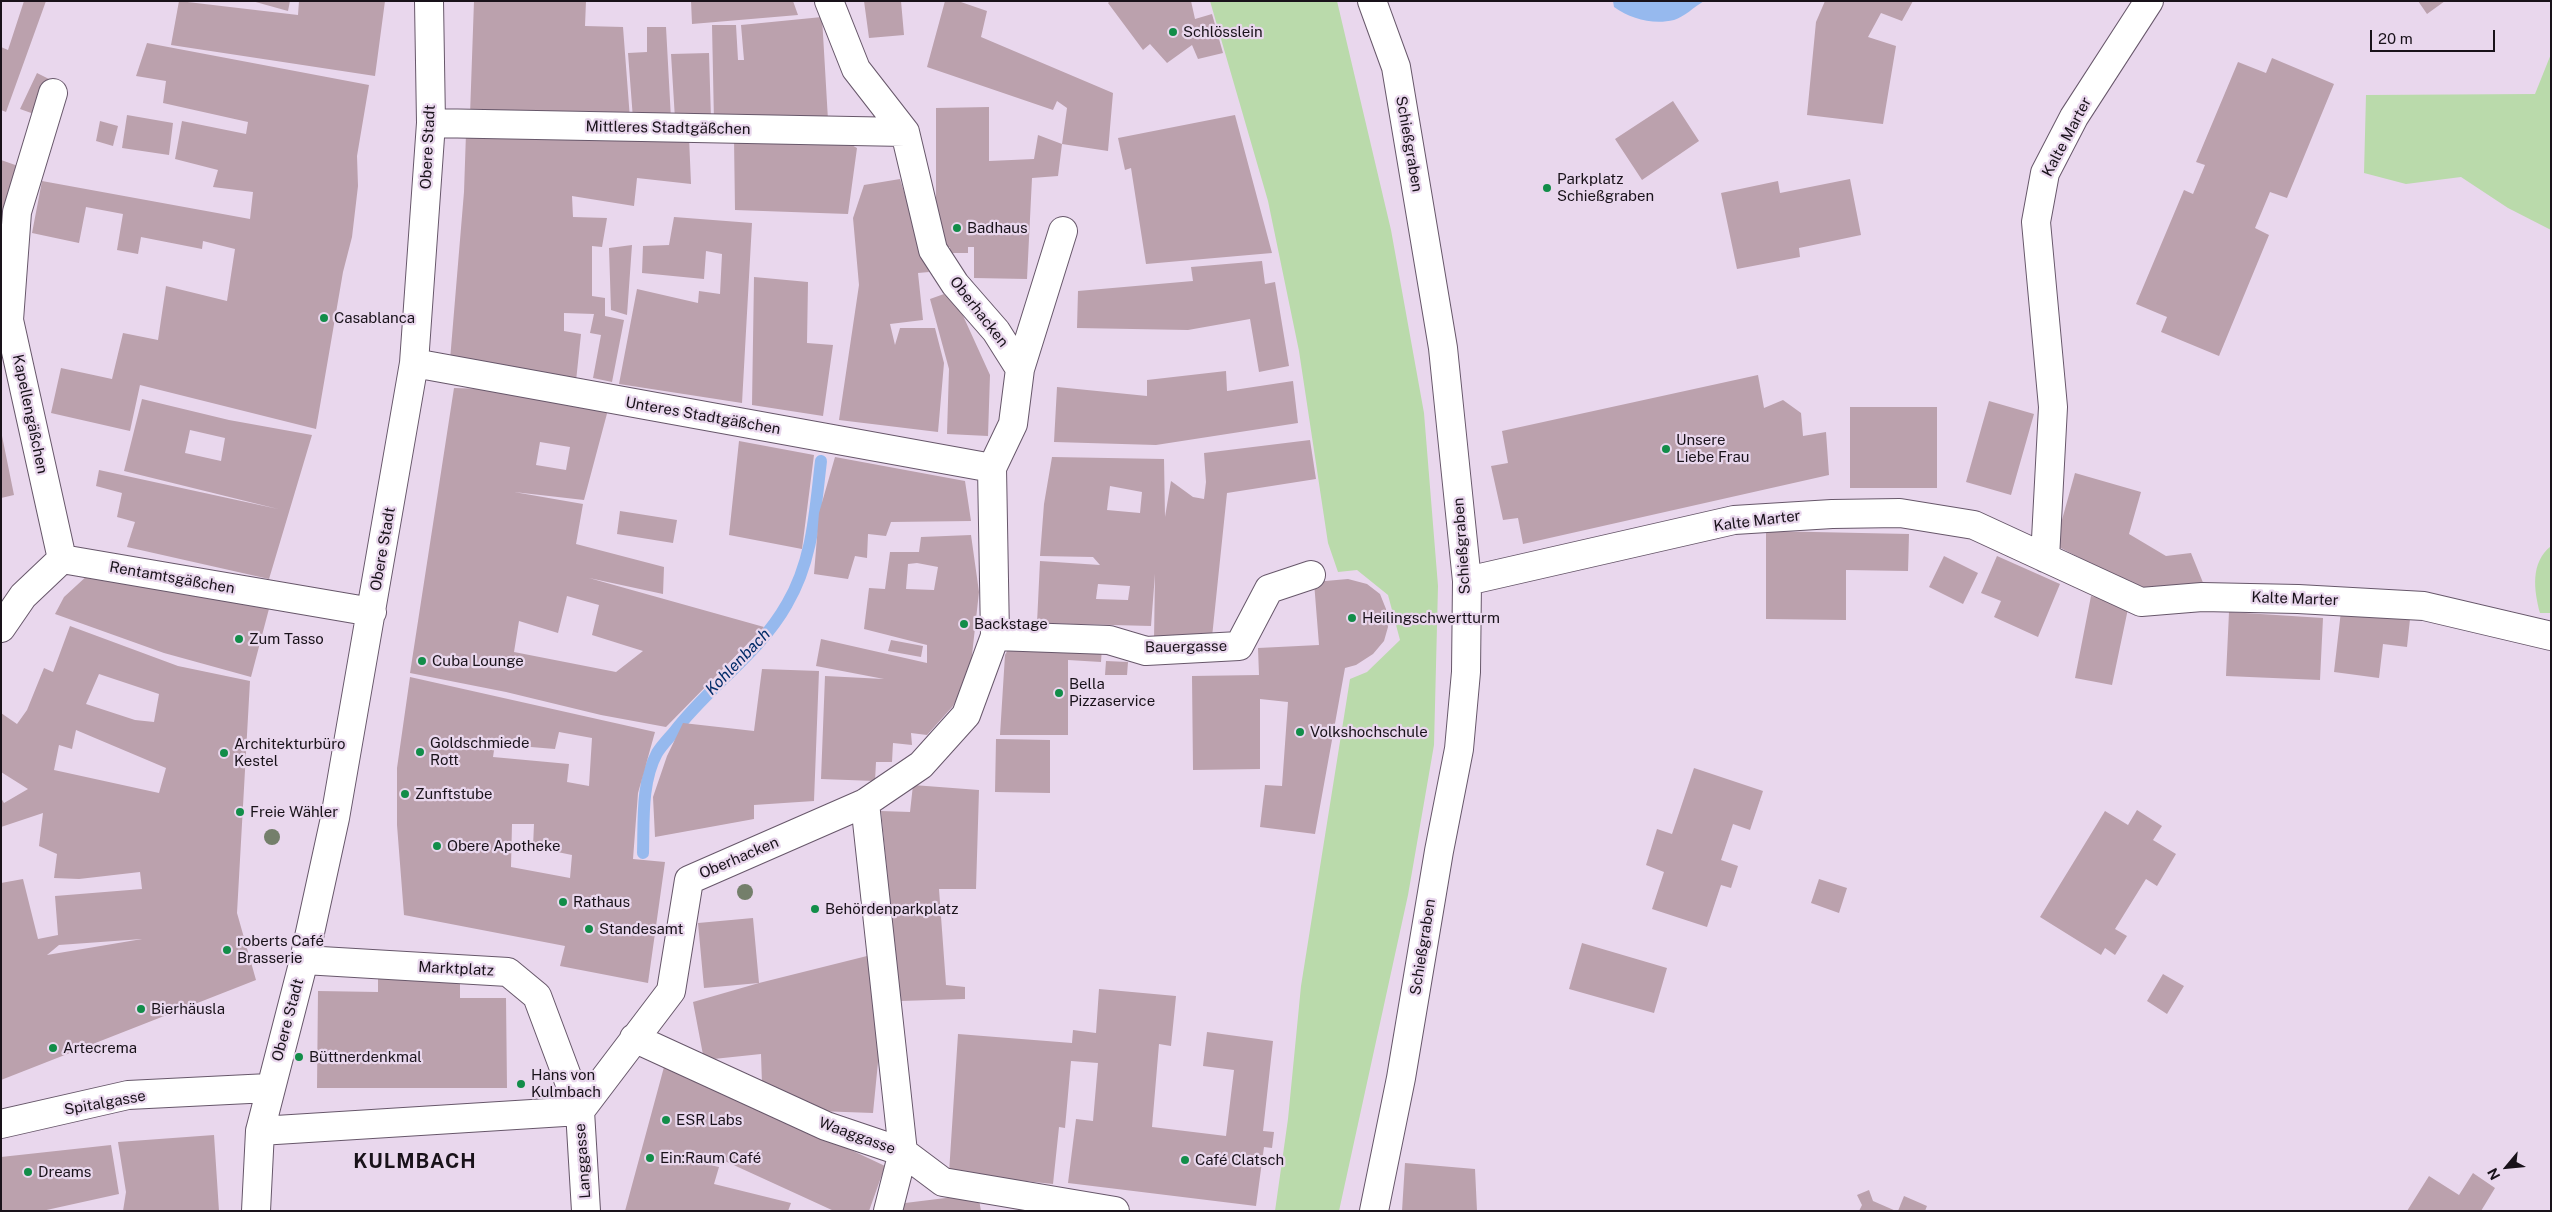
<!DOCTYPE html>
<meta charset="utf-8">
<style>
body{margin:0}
#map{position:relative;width:2552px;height:1212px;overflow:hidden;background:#e9d7ed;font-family:"Public Sans",sans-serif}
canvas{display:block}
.frame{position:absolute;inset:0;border:2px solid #19121a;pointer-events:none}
.north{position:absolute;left:2482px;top:1142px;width:50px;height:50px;-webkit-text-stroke:4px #e9d7ed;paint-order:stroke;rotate:242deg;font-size:14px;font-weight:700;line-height:20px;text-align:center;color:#19121a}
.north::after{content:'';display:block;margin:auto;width:18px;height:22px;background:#19121a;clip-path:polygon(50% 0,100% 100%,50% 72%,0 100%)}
.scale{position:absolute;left:2370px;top:30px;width:125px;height:22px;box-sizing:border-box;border:2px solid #19121a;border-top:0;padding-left:6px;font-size:15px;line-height:18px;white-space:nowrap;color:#19121a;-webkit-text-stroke:4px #e9d7ed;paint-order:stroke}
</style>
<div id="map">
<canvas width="2552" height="1212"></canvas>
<div class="frame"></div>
<div class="north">N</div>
<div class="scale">20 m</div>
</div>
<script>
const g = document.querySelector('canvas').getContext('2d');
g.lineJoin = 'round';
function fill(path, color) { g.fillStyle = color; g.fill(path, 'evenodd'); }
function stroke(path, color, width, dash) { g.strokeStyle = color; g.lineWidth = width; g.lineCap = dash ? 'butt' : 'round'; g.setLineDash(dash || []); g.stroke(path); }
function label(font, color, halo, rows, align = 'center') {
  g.font = font + ' "Public Sans",sans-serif'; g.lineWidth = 4.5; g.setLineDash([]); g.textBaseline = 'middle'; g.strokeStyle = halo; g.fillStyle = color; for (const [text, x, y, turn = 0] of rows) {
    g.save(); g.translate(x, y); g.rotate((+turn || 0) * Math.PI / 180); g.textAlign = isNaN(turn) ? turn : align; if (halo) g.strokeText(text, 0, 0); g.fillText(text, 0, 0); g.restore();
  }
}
const green = new Path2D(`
 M1210,1H1337L1391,230L1424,413L1438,586L1434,745L1408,895L1339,1211H1275L1288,1119L1301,986L1350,679L1367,672L1400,640L1388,595L1357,570L1338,572L1328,543L1299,351L1268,201Z
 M2551,54V230L2508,208L2461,177L2406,184L2364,173L2366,95L2535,94Z
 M2551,546V613H2540C2534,590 2530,563 2551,546Z`);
const water = new Path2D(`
 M1613,1H1704C1694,7 1684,17 1674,20C1653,25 1631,19 1614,7Z`);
const stream = new Path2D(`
 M643,853C644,821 641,783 657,753C662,745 669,738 674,732C708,687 759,654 787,604C813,560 815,511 821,461`);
const building = new Path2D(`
 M24,1H46L6,112L1,110V47L8,50Z
 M179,1L298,15L299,1H385L375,76L171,45Z
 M252,1H290L288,11Z
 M474,1H586L585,26L623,27L630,119L470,115Z
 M691,1H793L798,15L692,24Z
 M864,1H901L904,35L869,38Z
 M945,1H958L987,11L981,37L1113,93L1108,151L1062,144L1067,108L1057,101L1053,110L927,67Z
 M1110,1H1191L1195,19L1212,14L1223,53L1198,59L1192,45L1167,63L1150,44L1143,50L1108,3Z
 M1825,1H1913L1902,21L1881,13L1868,37L1896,46L1883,124L1807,115L1816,22Z
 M2418,1H2445L2427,14Z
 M822,17L828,120L714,122L712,25H736L738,60H744L741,25Z
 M647,27H666L671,119H633L628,53L647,52Z
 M147,43L369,85L357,156L358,186L352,237L343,272L316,429L140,385L130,431L51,413L61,368L112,379L123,333L158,340L166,286L227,301L235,249L203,241L202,249L141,237L138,254L117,250L123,214L86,207L79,243L32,233L42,181L250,219L253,192L213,187L218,170L175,159L182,121L246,134L248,122L163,103L166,81L136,76Z
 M709,53L711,119H675L671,54Z
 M2272,58L2334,84L2287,198L2270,192L2255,228L2269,235L2219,356L2161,332L2167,317L2136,304L2184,190L2193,194L2205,165L2196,162L2238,62L2266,73Z
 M37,73L49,79L34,114L20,109Z
 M1673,101L1699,141L1642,180L1615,139Z
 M989,107V161L1034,159L1038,135L1062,144L1058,176L1032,178L1027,279L974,278V247H968V253H950V247H936V108Z
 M127,115L173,123L169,155L122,148Z
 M1235,115L1272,253L1146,264L1131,168L1125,170L1118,138Z
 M100,121L118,126L113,146L96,141Z
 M466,133L689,137L691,184L637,178L634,206L572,196L573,217L607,218L602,247L592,246V296L605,298V316L624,320L612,382L593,378L601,335L590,333L594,314L564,313V331L581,334L576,381L450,360L464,192Z
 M837,137L857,148L848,214L735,210L734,139Z
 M1,160L21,167L1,220Z
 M900,179L929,272L918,273L923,320L890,324L895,345L900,328H935L944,363L938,432L839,420L859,285L853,218L864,185Z
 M1850,179L1861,235L1799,248L1800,257L1737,269L1721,193L1778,181L1780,193Z
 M674,217L752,223L742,403L619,384L637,289L698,303L699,291L720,294L722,254L706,251L704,279L642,273L643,246L669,245Z
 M632,245L627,315L611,310L609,248Z
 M1262,261L1265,284L1275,282L1289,366L1259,372L1250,319L1188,330L1077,328L1078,291L1193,281L1191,267Z
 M754,277L808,282L807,343L833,345L823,416L752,405Z
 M944,294L960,309L990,375L988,436L947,434L949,369L930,299Z
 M1226,371L1227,391L1293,381L1298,423L1156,445L1054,442L1057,387L1147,396V380Z
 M1758,375L1764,408L1783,400L1801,413L1803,436L1826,432L1829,475L1523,544L1518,518L1503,520L1491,466L1508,463L1502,431Z
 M454,388L521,390L609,406L584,500L514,492L583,504L576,544L664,567L663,594L589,578L764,627L666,727L601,715L506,692L410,673ZM540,442L570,447L566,470L536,465ZM567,596L599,605L592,635L643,651L616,672L514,652L519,621L558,633Z
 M142,399L229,420L312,435L269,579L127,547L135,522L117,517L122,493L96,486L99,470L278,509L124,471ZM190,430L225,438L221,461L185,453Z
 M1989,401L2034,414L2011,495L1966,482Z
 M1850,407H1937V488H1850Z
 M1,431L14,495L1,498Z
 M1310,440L1316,479L1227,493L1212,637L1154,640L1155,574L1151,626L1037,623L1040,561L1100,565L1093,557L1040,556L1044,504L1052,457L1164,459L1165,517L1171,481L1193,497L1204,499L1206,482L1204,453ZM1110,486L1142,492L1140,513L1107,510ZM1098,584L1130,586L1128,600L1096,599Z
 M739,441L814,455L802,549L729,535Z
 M835,457L965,481L971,521L891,522L886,536L868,534L867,558L855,556L848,579L814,574L819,513Z
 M2075,473L2141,492L2129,534L2166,556L2191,553L2206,590L2150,594L2055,545Z
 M620,511L677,520L673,543L617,534Z
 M1766,531L1909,534L1908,571L1846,570V620L1766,619Z
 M971,535L979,592L970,673L953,706L927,735L911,733L912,745L893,743L892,762H876L875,781L821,779L825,676L884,679L816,666L821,639L927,663V645L864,629L869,588L885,589L890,552H919L921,537ZM917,563L938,567L934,590L906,589L908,564Z
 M1944,556L1978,573L1963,604L1929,587Z
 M1997,556L2060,584L2038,637L1994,617L2001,601L1981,593Z
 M89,574L270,605L251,677L164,653L55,614L64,597Z
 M1348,579L1367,584L1380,594L1386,609L1388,627L1384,641L1373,654L1356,665L1345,668L1315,834L1260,827L1265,785L1282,786L1288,702L1260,699V769L1193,770L1192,676L1259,675L1258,648L1319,645L1314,582Z
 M2091,596L2129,604L2112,685L2075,678Z
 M2341,611L2410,619L2407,647L2383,644L2379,678L2334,672Z
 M2229,612L2323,618L2320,680L2226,676Z
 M70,626L178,666L250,681L237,913L256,980L1,1080V883L23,879L38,939L58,935L55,896L142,889L140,872L79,879L54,878L57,854L39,846L43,813L1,827V798L4,803L28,789L1,772V713L17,724L27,710L44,668L53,672ZM99,674L159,694L154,722L135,720L86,704ZM76,730L166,768L159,793L54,770L59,745L72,749ZM142,939L47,955L59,945Z
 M891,640L923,646L921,657L888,651Z
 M1011,644L1102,647L1101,662L1068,660V735H1000L1005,655Z
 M1106,661L1128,662L1127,675H1105Z
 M762,669L819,671L814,801L754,805V819L655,837L653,797L667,756L683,723L754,731Z
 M410,677L655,732L638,793L633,859L665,862L648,983L560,966L565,946L404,915L397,825V768ZM559,732L592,738L589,786L567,782L569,764L493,757L495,744L555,749ZM512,824H534L533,847L572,855L570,878L511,867Z
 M996,739L1050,740V793L995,792Z
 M1694,768L1763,791L1750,830L1733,824L1721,860L1738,866L1731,888L1721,885L1707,927L1652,909L1664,872L1646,865L1657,829L1672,834Z
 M913,785L979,790L976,889H939L946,985L965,987V999L900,1001L881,811L910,812Z
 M2137,810L2162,826L2153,840L2176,854L2157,886L2146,879L2115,929L2127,936L2115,955L2105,948L2101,955L2040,917L2105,811L2128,825Z
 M1819,879L1847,888L1839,913L1811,903Z
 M753,918L759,983L867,956L880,1042L873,1113L817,1111L762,1084L761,1054L704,1060L693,1002L759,983L704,988L698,923Z
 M1582,943L1667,968L1654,1013L1569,989Z
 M2163,974L2184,986L2167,1014L2147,1001Z
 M378,979L460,980V998H506L507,1088H317L318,991L378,992Z
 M1099,989L1176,996L1171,1046L1159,1044L1152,1127L1226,1136L1234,1070L1203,1066L1207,1032L1273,1041L1263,1131L1274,1132L1272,1148L1264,1147L1256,1206L1068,1183L1076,1119L1093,1121L1098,1063L1071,1061L1065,1128L1059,1127L1053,1184L949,1173L958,1034L1072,1043L1073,1030L1096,1033Z
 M664,1067L688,1073L885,1166L869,1211H834L714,1156L710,1165L719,1167L714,1184L791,1203L788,1211H625Z
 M214,1135L219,1211H123L126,1192L118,1142Z
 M111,1145L119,1194L42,1211H1V1157Z
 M1405,1163L1475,1169L1477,1211H1402Z
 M2473,1173L2495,1188L2481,1211H2407L2429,1176L2459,1195Z
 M1869,1190L1873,1201L1896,1211H1859L1862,1205L1857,1195Z
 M978,1194L981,1211H897V1204Z
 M1904,1196L1927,1206L1925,1211H1898Z`);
const minor = new Path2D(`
 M1372,1L1396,67L1443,348L1467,581L1466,672L1459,749L1439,851L1401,1078L1374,1211
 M53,93L17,212L9,320L62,559
 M431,123L905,132
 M414,363L992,468
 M1020,369L1063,231
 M2045,558L2053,407L2036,222L2045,173L2074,117L2149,1
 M62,559L372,612
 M1467,581L1734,520L1832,514L1900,513L1974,525L2141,602L2202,597L2298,599L2424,606L2551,636
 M1,628L23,596L62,559
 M995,636L1109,640L1146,651L1239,646L1269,589L1311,575
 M865,803L903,1152L888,1211
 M304,960L508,972L537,996L580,1111L586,1211
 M634,1038L826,1126L903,1152L943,1182L1115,1211
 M1,1124L128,1095L269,1088
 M260,1131L580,1111L671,991L689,880L865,803L921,765L966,715L995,636L992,468L1013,424L1020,369L996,331L955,284L933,250L905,132L856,69L829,1
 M256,1211L260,1131L304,960L335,818L414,363L431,123L429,1`);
const trees = [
 [272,837],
 [745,892]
];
const markers = [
 [1173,32,5,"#128d49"],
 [1547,188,5,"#128d49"],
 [957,228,5,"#128d49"],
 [324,318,5,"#128d49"],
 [1666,449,5,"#128d49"],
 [1352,618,5,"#128d49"],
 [964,624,5,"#128d49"],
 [239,639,5,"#128d49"],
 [422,661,5,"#128d49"],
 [1059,693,5,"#128d49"],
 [1300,732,5,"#128d49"],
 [420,752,5,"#128d49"],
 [224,753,5,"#128d49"],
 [405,794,5,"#128d49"],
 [240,812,5,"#128d49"],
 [437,846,5,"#128d49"],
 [563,902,5,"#128d49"],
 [815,909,5,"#128d49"],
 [589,929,5,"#128d49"],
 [227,950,5,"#128d49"],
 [141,1009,5,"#128d49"],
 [53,1048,5,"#128d49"],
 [299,1057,5,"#128d49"],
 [521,1084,5,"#128d49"],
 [666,1120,5,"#128d49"],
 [650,1158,5,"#128d49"],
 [1185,1160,5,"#128d49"],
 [28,1172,5,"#128d49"]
];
const poiNames = [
 ["Schlösslein",1183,32],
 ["Parkplatz",1557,179],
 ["Schießgraben",1557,196],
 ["Badhaus",967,228],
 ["Casablanca",334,318],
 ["Unsere",1676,440],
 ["Liebe Frau",1676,457],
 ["Heilingschwertturm",1362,618],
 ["Backstage",974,624],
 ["Zum Tasso",249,639],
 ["Cuba Lounge",432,661],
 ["Bella",1069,684],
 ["Pizzaservice",1069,701],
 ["Volkshochschule",1310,732],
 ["Goldschmiede",430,743],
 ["Rott",430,760],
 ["Architekturbüro",234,744],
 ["Kestel",234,761],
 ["Zunftstube",415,794],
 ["Freie Wähler",250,812],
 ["Obere Apotheke",447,846],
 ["Rathaus",573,902],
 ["Behördenparkplatz",825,909],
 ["Standesamt",599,929],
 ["roberts Café",237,941],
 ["Brasserie",237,958],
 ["Bierhäusla",151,1009],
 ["Artecrema",63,1048],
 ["Büttnerdenkmal",309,1057],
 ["Hans von",531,1075],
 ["Kulmbach",531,1092],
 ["ESR Labs",676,1120],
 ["Ein:Raum Café",660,1158],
 ["Café Clatsch",1195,1160],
 ["Dreams",38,1172]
];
const streetNames = [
 ["Mittleres Stadtgäßchen",668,128,1],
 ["Kalte Marter",2067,137,-62],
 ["Schießgraben",1409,144,80],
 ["Obere Stadt",428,147,-87],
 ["Oberhacken",979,312,52],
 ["Kapellengäßchen",30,414,78],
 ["Unteres Stadtgäßchen",703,416,10],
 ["Kalte Marter",1757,521,-7],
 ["Schießgraben",1462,546,-94],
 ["Obere Stadt",383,549,-80],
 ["Rentamtsgäßchen",172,578,10],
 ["Kalte Marter",2295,599,2],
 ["Bauergasse",1186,647,-1],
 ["Oberhacken",739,858,-23],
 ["Schießgraben",1423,947,-81],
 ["Marktplatz",456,969,3],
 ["Obere Stadt",288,1020,-75],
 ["Spitalgasse",105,1103,-10],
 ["Waaggasse",857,1136,20],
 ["Langgasse",583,1161,-94]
];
const waterNames = [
 ["Kohlenbach",738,662,-46]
];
const districtNames = [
 ["KULMBACH",415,1162]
];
fill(green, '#badaab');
fill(water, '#96b9ee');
stroke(stream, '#96b9ee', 12);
fill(building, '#bba1ad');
stroke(minor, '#67576a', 30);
stroke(minor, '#fff', 28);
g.fillStyle = '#747f6b';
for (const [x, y] of trees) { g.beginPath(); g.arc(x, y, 8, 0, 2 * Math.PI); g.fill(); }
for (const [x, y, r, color] of markers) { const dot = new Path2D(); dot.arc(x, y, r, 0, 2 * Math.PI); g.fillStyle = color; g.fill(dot); stroke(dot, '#e9d7ed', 2); }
label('15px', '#19121a', '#e9d7ed', poiNames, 'left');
label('15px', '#19121a', '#e9d7ed', streetNames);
label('italic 16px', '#022b68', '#e9d7ed', waterNames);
g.letterSpacing = '1px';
label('bold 20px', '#19121a', '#e9d7ed', districtNames);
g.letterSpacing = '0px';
</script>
